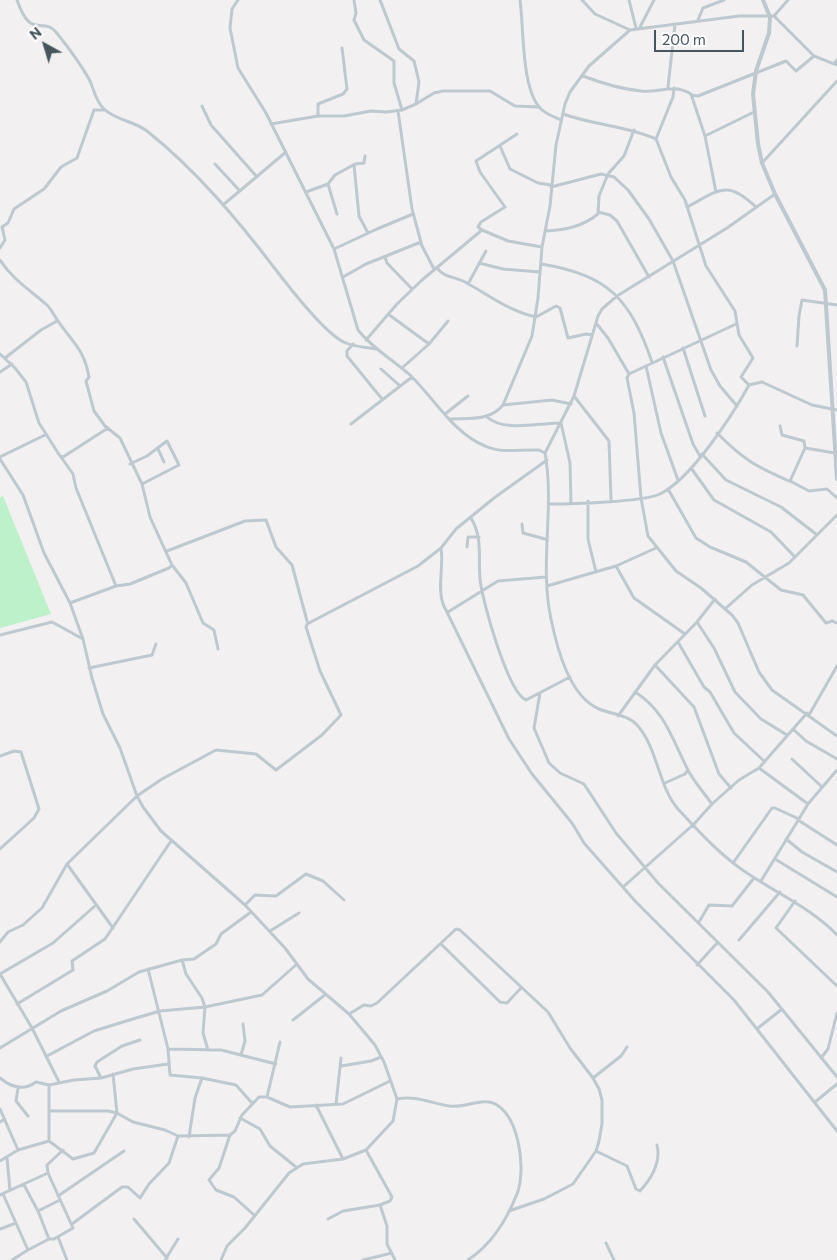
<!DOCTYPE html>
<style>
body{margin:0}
#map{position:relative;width:837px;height:1260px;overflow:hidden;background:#f2f0f0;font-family:Commissioner,sans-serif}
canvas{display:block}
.north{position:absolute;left:20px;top:20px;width:50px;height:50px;-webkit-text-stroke:4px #fff;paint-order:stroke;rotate:321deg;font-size:14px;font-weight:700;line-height:20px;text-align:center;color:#47565e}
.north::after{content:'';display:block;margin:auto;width:18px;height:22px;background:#47565e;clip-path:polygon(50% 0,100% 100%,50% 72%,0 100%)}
.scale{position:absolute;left:654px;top:30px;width:90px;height:22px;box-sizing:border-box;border:2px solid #47565e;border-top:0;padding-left:6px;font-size:15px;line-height:18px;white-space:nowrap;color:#47565e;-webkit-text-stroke:4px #fff;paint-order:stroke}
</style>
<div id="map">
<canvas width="837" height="1260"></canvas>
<div class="north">N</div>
<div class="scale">200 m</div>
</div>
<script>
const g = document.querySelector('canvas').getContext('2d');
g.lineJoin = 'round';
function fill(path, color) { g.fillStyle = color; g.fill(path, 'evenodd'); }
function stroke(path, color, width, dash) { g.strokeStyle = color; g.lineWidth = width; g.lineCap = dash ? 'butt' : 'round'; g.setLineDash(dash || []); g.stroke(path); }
const green = new Path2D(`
 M3,496L51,614L0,628V497Z`);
const minor = new Path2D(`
 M17,0C31,41 43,16 56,32C68,47 80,63 89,79C95,90 94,99 104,109C115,120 134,121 147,131C196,170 238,220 276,270C289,287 327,336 346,343C355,347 366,347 376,349
 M238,0L232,9L230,28L238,68L266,113L334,249L358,330C372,348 393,360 410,375C435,399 453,433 485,446C502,454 521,449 539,450L545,453C555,508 539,564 551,619C557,648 569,696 599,709C611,714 628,715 637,725C658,748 658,786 678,809C700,833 723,858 750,875C780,895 812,909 837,935
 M354,0L356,13L354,20L364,40L394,61V83L402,110
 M380,0L399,49L414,61L419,82L416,104
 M520,0C524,27 521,90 541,109C546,114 554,117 561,120
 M582,0L595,14L630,30L739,16H774L814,56L837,65
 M629,0L636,28
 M774,16L788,0
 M698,20L703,8L724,0
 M640,27L654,0
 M834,64L837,60
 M583,76C601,83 621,89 641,91C660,93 673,83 691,94L705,136L716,192
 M668,87L675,24
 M691,95L698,96L786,61L796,71L814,56
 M202,106L211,125L257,177
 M398,111L412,209L422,246L434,269
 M563,114C594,125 626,126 656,139L671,177L685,200L706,266L735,311L739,335L753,358L741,377L749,385
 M318,116V104L343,94L347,89L342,48
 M271,124L318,116H344L371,111L386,112L402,110L416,104L434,93L443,91H490L515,106L539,107
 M705,136L754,112
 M656,139L673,97L674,88
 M500,146L510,169L538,183L551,185
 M762,163L837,81
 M215,164L240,191
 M354,165L359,216L368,233
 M328,184L337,214
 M551,187L601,174L614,177L628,190L649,219L673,261L711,370L720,386L737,406
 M306,192L328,184L335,175L355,164L364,163L365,156
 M223,205L286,152
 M687,207C719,190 727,179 756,207
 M598,212L610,215L617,221L649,277
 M482,230L478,227L481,222L505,207L480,172L476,161L517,134
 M545,231C565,230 582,227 598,214L599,196L608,174L624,156L634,130
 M0,248L5,240L2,227L8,223L14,209L44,189L61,167L77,158L94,110H105
 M334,249L377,229L413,214
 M385,257L387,263L412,289
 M0,260C13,280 30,290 47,305C52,310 54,316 58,321C73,343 84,349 89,377L86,381L94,411L105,426L120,438L142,484L150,517L172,565L169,568L130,584L116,586L70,603
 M479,263L503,269L540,272
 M541,264C609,275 630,299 652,362
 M437,268C445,278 452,276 463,281C488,294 508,311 536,317L556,306L560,308L568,338L586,334L592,335
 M343,277L366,264L421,242
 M468,284L486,251
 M388,314L429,344
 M596,323L608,338L629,374L627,378L634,413L641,498L648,536L676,571L701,588L732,615L738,623L759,672L772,690L837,736
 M366,340L397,304L422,280L482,230L508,241L542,247
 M353,344L347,351V356L382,399
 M797,346L799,316L802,300L837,305
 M683,348L705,416
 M0,354L15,368L26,382L39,423L60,456L63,457L108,428
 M663,357L693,444L700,456
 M5,358L41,330L57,321
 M646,366L661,433L678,480
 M402,368L429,344L448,321
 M381,369L399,385
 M0,372L12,364
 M629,374L736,324
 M574,396L609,441L611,500
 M503,405L552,400L571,404
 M445,414L468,396
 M487,417C503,432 539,423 561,423L570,463L571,504
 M451,419C470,418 490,421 503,405L532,336L538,298L542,247L550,206L556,145L565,104L570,92L589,66L630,30
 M351,424L412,377
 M780,426L782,435L804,441L805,448L835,453
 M717,433C744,460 755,466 789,481
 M805,448L790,481L809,491L827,489L837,498
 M158,449L164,462
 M545,453L574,396L598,316L602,309L617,296L727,228L775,194
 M702,454L726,480L781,507L816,534
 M0,457L45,435
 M61,457L73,474L76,488L116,586
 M0,459L23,495L44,553L70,603L83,639L92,678L103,714L120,748L137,796L143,807L161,831L245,905L285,948L308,979L349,1014L375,1045L384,1062L397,1099L393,1121L366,1150L343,1159L303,1164L289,1173L245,1228L227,1246L221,1260
 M130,464L147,456L167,441L179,465L142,484
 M691,468L714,500L771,532L795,557
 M668,489L696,538L710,547L746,562L781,590L803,595L826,623L832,621L837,623
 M588,501V539L596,572
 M549,504C570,504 643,502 660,494C691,479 732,416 749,385L762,382L812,405L837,410
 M471,518C483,538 478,557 480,579C482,600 508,693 526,700L570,677
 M522,524L523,533L545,539
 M467,547L468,537H479
 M441,548C444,567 437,587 443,604L509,739L532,774L572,823L584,843L636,902L734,1000L837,1131
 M167,551L245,521L266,520L276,547L292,565L307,621
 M172,565L186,583L203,623L214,630L218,649
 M616,566L634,598L685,634
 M547,586L616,566L656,548
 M726,608L752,585L789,563L837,515
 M448,612L498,581L546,577
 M697,622L714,648L735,692L761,719L787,735
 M0,635L52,622L83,639
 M678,642L704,687L710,692L734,733L764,761
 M655,665L694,707L719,774L731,788
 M89,668L152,655L156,644
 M635,692C666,711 673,742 689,772C696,784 704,793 712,804
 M540,693L534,728L549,763L560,773L584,784L616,833L658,883L768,992L837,1077
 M809,715L837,666
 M618,716L655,665L697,622L715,599
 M793,729L806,741L837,759
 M0,756L14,751L21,752L39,809L34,818L0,849
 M792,759L822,787
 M759,768L808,804
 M665,783L685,774L688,770
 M798,820L837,845
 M786,839L802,852L837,872
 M775,859L837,897
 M733,863L772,808H775L799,819
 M67,864L113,928
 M761,881L808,804L837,770
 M623,887L694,824L712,804L739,780L759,768L807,713
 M795,901L776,928L837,986
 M245,905L255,895L276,896L306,874L323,881L344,900
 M699,922L709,905L732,906L754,878
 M270,931L299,913
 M739,940L780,892
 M0,942L8,932L23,925L42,908L67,864L137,796L162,779L216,750L256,754L276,770L322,735L341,715L320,671L306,627L307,624L418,566L441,548L456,529L494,498L547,460
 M441,944L500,1002L507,1003L520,989
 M182,960L186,974L202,998L205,1007L203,1033L208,1050
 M697,965L718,942
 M148,969L168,1049L170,1075L202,1078L236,1085L252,1103
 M17,1004L73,970L72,961L105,939L171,841
 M349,1014L364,1005L371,1006L377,1003L456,929L460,930L548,1012L570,1048L593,1078L599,1089L602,1100V1124L599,1141L596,1151L573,1184L544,1199L509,1211
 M293,1020L326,994
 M758,1028L782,1009
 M0,1048L61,1011L107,991L139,972L182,960L194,959L216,944L221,934L251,912
 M168,1049L221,1050L276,1064
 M241,1055L245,1041L243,1024
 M47,1056L94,1031L136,1018L160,1011L205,1007L262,995L297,964
 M821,1058L828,1049L837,1013
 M341,1066L371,1061L381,1057
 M0,1078C12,1088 24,1091 36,1082L49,1085L74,1080L101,1078L133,1069L168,1064
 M101,1078L95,1066L97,1062L122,1046L140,1040
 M593,1078L621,1056L627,1047
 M59,1082L32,1028L0,974L53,943L96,905
 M49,1085V1141
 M18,1088L16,1101L28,1116
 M267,1097L280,1042
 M397,1099C415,1095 431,1103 449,1106C465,1109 483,1096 497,1105C520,1120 526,1171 517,1194C507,1219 491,1245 468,1260
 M815,1102L837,1084
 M336,1104L341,1058
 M316,1105L343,1159
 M0,1109L18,1150
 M50,1111H108L117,1113L133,1122L165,1130L178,1136L230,1135L235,1131L242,1115L259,1097H267L290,1107L343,1104L390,1081
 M240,1118L260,1129L270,1146L296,1167
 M0,1122L5,1119
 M230,1135L219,1168L209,1180L216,1190L234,1197L254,1215
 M189,1137L195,1098L202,1078
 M366,1150L392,1197L390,1201L380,1205L387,1226V1244L395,1260
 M596,1151L627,1166L636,1189L640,1191C651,1179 661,1162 657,1145
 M7,1158L10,1190
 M0,1161L18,1150L49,1141L73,1159L94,1153L117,1113L113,1074
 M48,1173L73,1228L54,1239H49
 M3,1194L28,1250L49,1239L38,1211L24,1185
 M0,1195L48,1173L47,1165L63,1150
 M58,1196L124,1151
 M38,1211L60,1200
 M134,1219L167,1258
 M328,1219L343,1211L380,1205
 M72,1224L122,1187H128L140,1198L149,1184L169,1163L178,1136
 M0,1229L16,1223
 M58,1237L67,1260
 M606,1243L614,1260
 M12,1260L28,1250
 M165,1260L178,1239
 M363,1260L392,1253`);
const tertiary = new Path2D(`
 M763,0L770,17L769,33L756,71L753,94L758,144L762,163L775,194L825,290L837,479`);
fill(green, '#bdf1ca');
stroke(minor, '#bdc9cf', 3);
stroke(tertiary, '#bdc9cf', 4);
</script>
